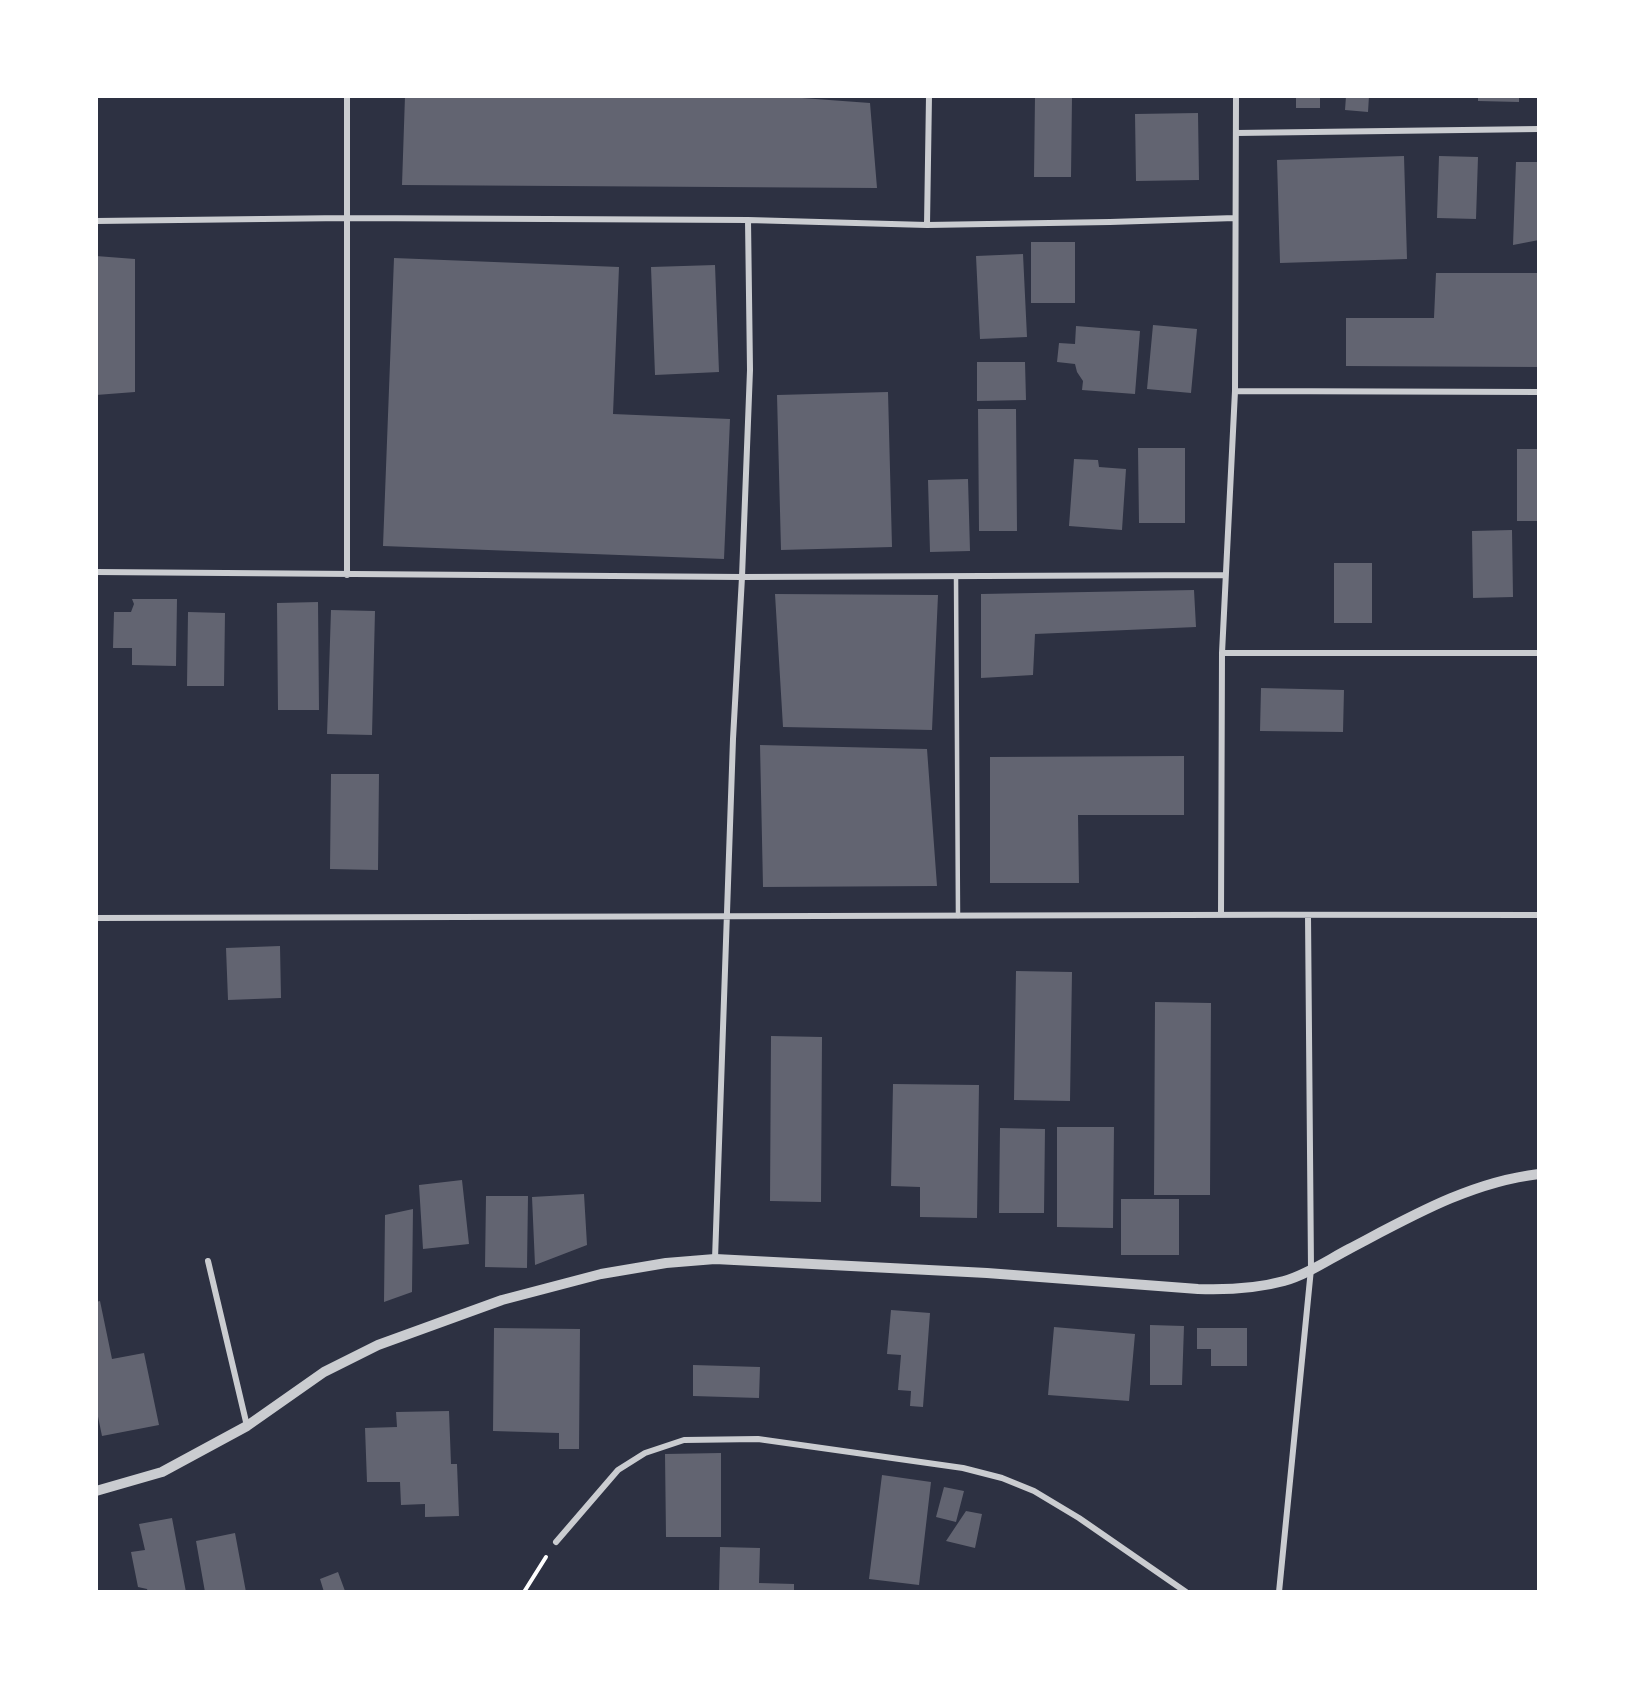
<!DOCTYPE html>
<style>
body{margin:0}
#map{position:relative;width:1635px;height:1688px;overflow:hidden;background:#2d3142;font-family:"Work Sans",sans-serif}
canvas{display:block}
.frame{position:absolute;inset:0;border:98px solid #fff;pointer-events:none}
</style>
<div id="map">
<canvas width="1635" height="1688"></canvas>
<div class="frame"></div>
</div>
<script>
const g = document.querySelector('canvas').getContext('2d');
g.lineJoin = 'round';
function fill(path, color) { g.fillStyle = color; g.fill(path, 'evenodd'); }
function stroke(path, color, width, dash) { g.strokeStyle = color; g.lineWidth = width; g.lineCap = dash ? 'butt' : 'round'; g.setLineDash(dash || []); g.stroke(path); }
const building = new Path2D(`
 M405,96H775L870,103L877,188L402,185Z
 M1035,96L1072,97L1071,177H1034Z
 M1296,96H1320V108H1296Z
 M1346,96H1369L1368,112L1345,110Z
 M1478,96H1519V102L1478,101Z
 M1198,113L1199,180L1136,181L1135,114Z
 M1404,156L1407,259L1280,263L1277,160Z
 M1439,156L1478,157L1476,219L1437,218Z
 M1516,162H1539V240L1513,245Z
 M1031,242H1075V303H1031Z
 M1023,254L1027,337L980,339L976,256Z
 M96,256L135,259V392L96,395Z
 M394,258L619,267L613,414L730,419L724,559L383,546Z
 M715,265L719,372L655,375L651,267Z
 M1436,273H1539V367L1346,366V318H1434Z
 M1153,325L1197,329L1191,393L1147,389Z
 M1076,326L1140,331L1135,394L1082,390L1083,381L1077,372L1075,364L1057,362L1059,343L1075,344Z
 M977,362H1025L1026,400L977,401Z
 M888,392L892,547L781,550L777,395Z
 M978,409H1016L1017,531H979Z
 M1138,448H1185V523H1139Z
 M1517,449H1539V521H1517Z
 M1074,459L1098,460L1099,467L1126,469L1122,530L1069,526Z
 M968,479L970,551L930,552L928,480Z
 M1512,530L1513,597L1473,598L1472,531Z
 M1334,563H1372V623H1334Z
 M1194,590L1196,627L1035,634L1033,675L981,678V594Z
 M775,594L938,595L932,730L783,727Z
 M132,599H177L176,666L132,665V648H113L114,612H131L134,604Z
 M318,602L319,710H278L277,603Z
 M331,610L375,611L372,735L327,734Z
 M188,612L225,613L224,686H187Z
 M1261,688L1344,690L1343,732L1260,731Z
 M760,745L927,749L937,886L763,887Z
 M1184,756V815H1078L1079,883H990V757Z
 M331,774H379L378,870L330,869Z
 M280,946L281,998L228,1000L226,948Z
 M1016,971L1072,972L1070,1101L1014,1100Z
 M1155,1002L1211,1003L1210,1195H1154Z
 M771,1036L822,1037L821,1202L770,1201Z
 M893,1084L979,1085L977,1218L920,1217V1187L891,1186Z
 M1057,1127H1114L1113,1228L1057,1227Z
 M1000,1128L1045,1129L1044,1213H999Z
 M462,1180L469,1244L423,1249L419,1185Z
 M584,1194L587,1245L535,1265L532,1197Z
 M486,1196H528L527,1268L485,1267Z
 M1121,1199H1179V1255H1121Z
 M413,1209L412,1292L384,1302L385,1215Z
 M100,1301L112,1359L144,1353L159,1425L102,1436L96,1407V1302Z
 M891,1310L930,1313L923,1407L910,1406L911,1391L898,1390L901,1355L887,1354Z
 M1150,1325L1184,1326L1182,1385H1150Z
 M1054,1327L1135,1334L1129,1401L1048,1395Z
 M494,1328L580,1329L579,1449H559V1433L493,1431Z
 M1197,1328H1247V1366H1211V1349H1197Z
 M693,1365L760,1367L759,1398L693,1396Z
 M449,1411L451,1464H457L459,1516L425,1517V1504L401,1505L400,1482H367L365,1428L397,1427L396,1412Z
 M721,1453V1537H666L665,1454Z
 M882,1475L931,1482L919,1585L869,1579Z
 M944,1487L964,1491L956,1522L936,1517Z
 M966,1511L982,1514L975,1548L946,1541Z
 M172,1518L186,1592H148L147,1589L138,1587L131,1552L145,1550L139,1524Z
 M235,1533L246,1592H205L196,1541Z
 M720,1547L760,1548L759,1583L794,1584V1592H719Z
 M338,1572L345,1591L324,1592L320,1579Z`);
const path = new Path2D(`
 M524,1592L546,1557`);
const service = new Path2D(`
 M956,576L958,916`);
const minor = new Path2D(`
 M347,96V575
 M1236,133L1539,129
 M96,221L346,218L748,220L927,225L1110,222L1235,218
 M927,225L929,96
 M1235,391L1539,392
 M96,572L742,577L1225,575
 M1222,653H1539
 M1221,914L1222,653L1235,391L1236,96
 M96,918C577,916 1058,914 1539,915
 M715,1259L733,739L742,577L750,370L748,220
 M208,1261L247,1426
 M556,1542L618,1470L645,1453L684,1440L758,1439L963,1468L1002,1478L1034,1491L1079,1518L1186,1592
 M1279,1592L1311,1269L1308,915`);
const tertiary = new Path2D(`
 M96,1491L162,1472L247,1426L324,1372L378,1345L502,1300L601,1274L666,1263L715,1259L987,1273L1198,1289C1227,1290 1255,1289 1284,1281C1306,1275 1328,1260 1349,1249C1410,1217 1470,1182 1539,1174`);
fill(building, '#626471');
stroke(path, '#fff', 4);
stroke(service, '#caccd0', 4.5);
stroke(minor, '#caccd0', 6);
stroke(tertiary, '#caccd0', 10);
</script>
